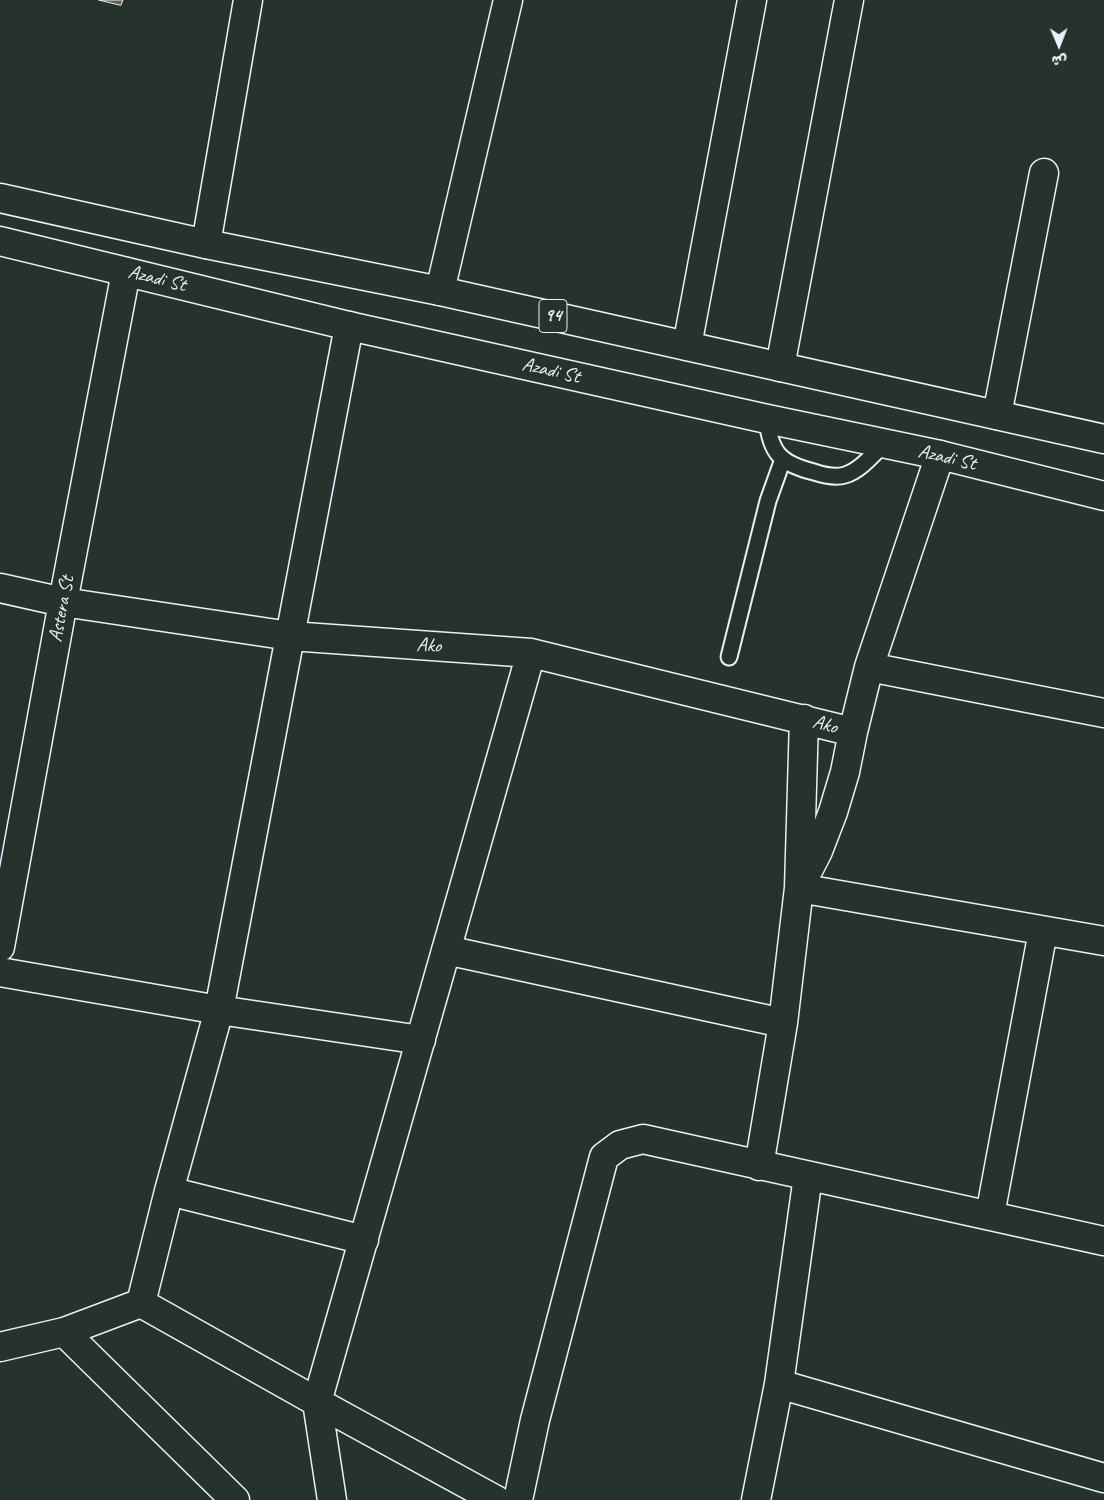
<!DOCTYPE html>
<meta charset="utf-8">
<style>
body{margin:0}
#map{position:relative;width:1104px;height:1500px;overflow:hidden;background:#26332d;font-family:Caveat,"Playpen Sans Arabic",sans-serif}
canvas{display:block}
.north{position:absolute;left:1034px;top:20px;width:50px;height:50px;-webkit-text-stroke:4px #26332d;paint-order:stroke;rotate:179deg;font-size:14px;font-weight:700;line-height:20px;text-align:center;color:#e8f1f8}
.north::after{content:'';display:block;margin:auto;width:18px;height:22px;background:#e8f1f8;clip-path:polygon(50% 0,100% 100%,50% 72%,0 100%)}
</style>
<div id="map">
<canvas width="1104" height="1500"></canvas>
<div class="north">ش</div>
</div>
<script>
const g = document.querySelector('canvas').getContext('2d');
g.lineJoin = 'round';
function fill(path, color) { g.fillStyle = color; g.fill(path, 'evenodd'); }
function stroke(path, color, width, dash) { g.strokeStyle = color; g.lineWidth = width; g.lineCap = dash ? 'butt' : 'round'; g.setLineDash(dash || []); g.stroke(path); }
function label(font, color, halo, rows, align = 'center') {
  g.font = font + ' Caveat,sans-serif'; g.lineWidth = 4; g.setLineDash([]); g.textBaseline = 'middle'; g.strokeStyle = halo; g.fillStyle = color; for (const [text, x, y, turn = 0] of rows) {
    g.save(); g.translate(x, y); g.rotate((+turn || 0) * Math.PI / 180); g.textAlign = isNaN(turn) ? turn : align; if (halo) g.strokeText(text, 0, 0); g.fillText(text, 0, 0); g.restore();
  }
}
const building = new Path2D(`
 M99,0H123L121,5Z`);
const service = new Path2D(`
 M767,419C770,453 781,464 814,472C823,475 835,478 845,475C861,470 873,454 885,443
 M729,657L768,501L783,459`);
const minor = new Path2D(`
 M206,244L248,0
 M440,291L508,0
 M687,346L752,0
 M780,367L849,0
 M997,415L1044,173
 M0,588L63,602L290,636L531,653L853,732
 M869,667L1104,713
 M804,719L799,888L1104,941
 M0,947L63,602L126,272
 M446,950L783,1023
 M0,972L219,1010L421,1040
 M759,1166L783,1023L799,888L818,851L833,812L845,772L853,732L869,667L940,455
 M169,1191L364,1240
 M990,1215L1043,931
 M141,1303L169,1191L219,1010L349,326
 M64,1332L235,1500
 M0,1347L64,1332L141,1303L317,1402L496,1500
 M779,1384L1104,1478
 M332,1500L317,1402L531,653
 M518,1500L535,1420L604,1157L620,1145L643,1139L1104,1241
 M756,1500L779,1384L808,1176`);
const trunk = new Path2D(`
 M0,198L206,244L440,291L1104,439
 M0,241L349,326L767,419L940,455L1104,496`);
const shields = [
 [553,316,28]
];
const shieldNames = [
 ["94",553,316]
];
const streetNames = [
 ["Azadi St",157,279,14],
 ["Azadi St",551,371,13],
 ["Azadi St",947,458,13],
 ["Astera St",62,609,-79],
 ["Ako",429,646,4],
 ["Ako",825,725,15]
];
fill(building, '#66604f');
stroke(building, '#e8f1f8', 1);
stroke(service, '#e8f1f8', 19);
stroke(minor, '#e8f1f8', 31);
stroke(trunk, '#e8f1f8', 31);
stroke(service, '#26332d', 15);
stroke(minor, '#26332d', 28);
stroke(trunk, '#26332d', 28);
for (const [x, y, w] of shields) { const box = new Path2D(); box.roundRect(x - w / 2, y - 16.5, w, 33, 4); g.fillStyle = '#26332d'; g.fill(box); stroke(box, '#e8f1f8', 1); }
label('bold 19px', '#e8f1f8', null, shieldNames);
label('20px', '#e8f1f8', '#26332d', streetNames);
</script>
